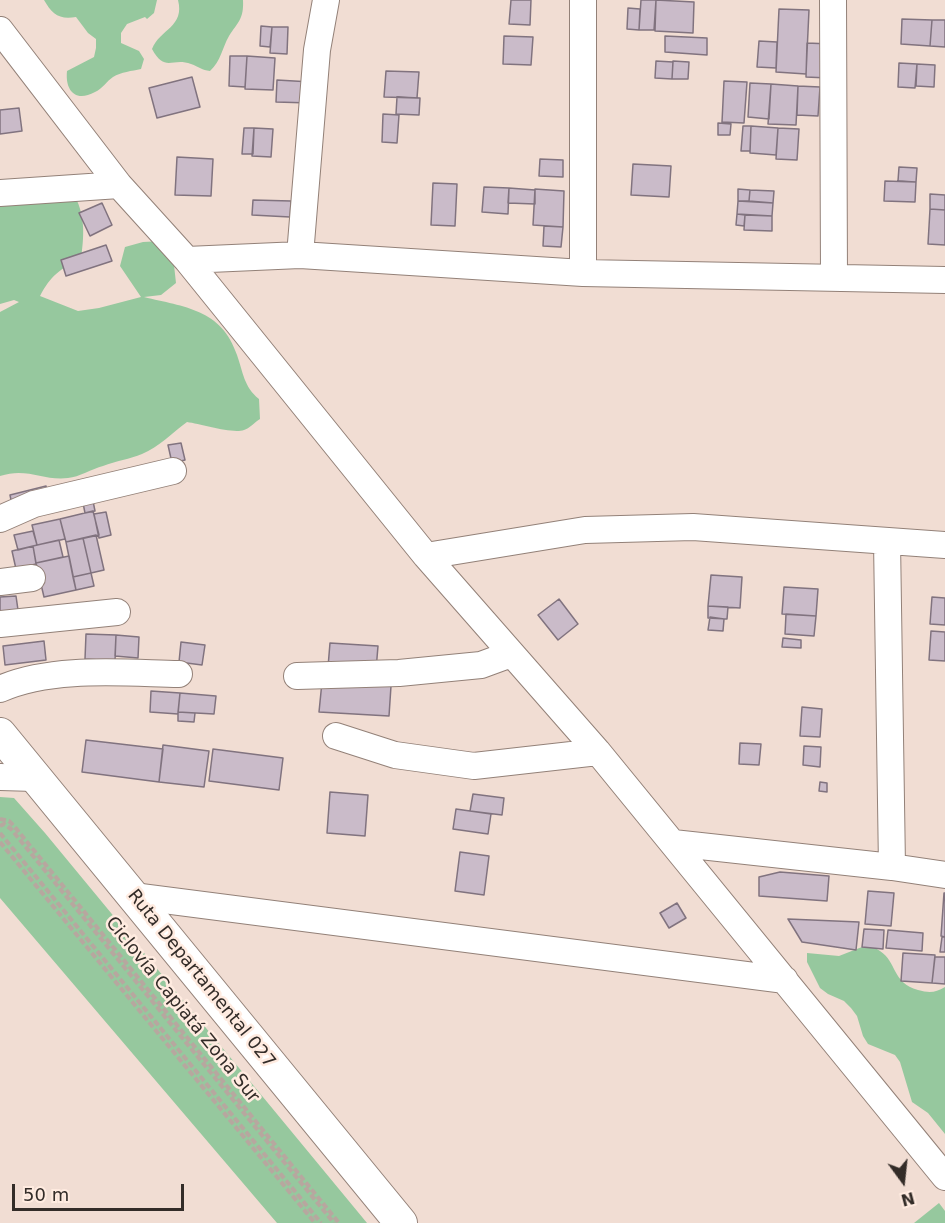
<!DOCTYPE html>
<meta charset="utf-8">
<style>
body{margin:0}
#map{position:relative;width:945px;height:1223px;overflow:hidden;background:#f1ddd3;font-family:"DejaVu Sans",sans-serif}
canvas{display:block}
.north{position:absolute;left:873px;top:1151px;width:60px;height:60px;-webkit-text-stroke:4px #ffebe0;paint-order:stroke;rotate:165deg;font-size:16px;font-weight:700;line-height:24px;text-align:center;color:#332c28}
.north::after{content:'';display:block;margin:auto;width:21px;height:27px;background:#332c28;clip-path:polygon(50% 0,100% 100%,50% 72%,0 100%)}
.scale{position:absolute;left:12px;top:1184px;width:172px;height:27px;box-sizing:border-box;border:3px solid #332c28;border-top:0;padding-left:8px;font-size:18px;line-height:21px;white-space:nowrap;color:#332c28;-webkit-text-stroke:4px #ffebe0;paint-order:stroke}
</style>
<div id="map">
<canvas width="945" height="1223"></canvas>
<div class="north">N</div>
<div class="scale">50 m</div>
</div>
<script>
const g = document.querySelector('canvas').getContext('2d');
g.lineJoin = 'round';
function fill(path, color) { g.fillStyle = color; g.fill(path, 'evenodd'); }
function stroke(path, color, width, dash) { g.strokeStyle = color; g.lineWidth = width; g.lineCap = dash ? 'butt' : 'round'; g.setLineDash(dash || []); g.stroke(path); }
function label(font, color, halo, rows, align = 'center') {
  g.font = font + ' "DejaVu Sans",sans-serif'; g.lineWidth = 5; g.setLineDash([]); g.textBaseline = 'middle'; g.strokeStyle = halo; g.fillStyle = color; for (const [text, x, y, turn = 0] of rows) {
    g.save(); g.translate(x, y); g.rotate((+turn || 0) * Math.PI / 180); g.textAlign = isNaN(turn) ? turn : align; if (halo) g.strokeText(text, 0, 0); g.fillText(text, 0, 0); g.restore();
  }
}
const green = new Path2D(`
 M44,0H157L154,13L147,19L145,17L127,24L121,33V43L139,51L144,59L141,69C132,71 121,72 113,77C107,81 102,89 95,92C75,103 65,90 67,71L94,57L96,48V39L88,33L76,17C59,20 52,14 44,0Z
 M178,0H243C244,19 238,22 229,36C222,48 221,61 210,71C202,70 199,67 191,64C172,57 165,73 152,49C160,29 185,27 178,0Z
 M70,186C85,213 85,229 81,259C60,269 51,275 40,296L78,311L99,308L141,297L120,266L125,247L143,242L162,241L174,265L176,283L161,295L144,297C184,307 222,309 237,355C243,372 244,387 259,399L260,419C255,422 249,429 244,430C232,434 201,424 187,422C173,432 159,447 142,454C130,459 116,461 103,466C92,469 79,477 68,478C43,481 27,467 0,476V312L19,302L14,300L0,304V188Z
 M0,797L14,798L45,833L367,1223H277L0,898Z
 M862,947C869,947 875,947 880,951C897,962 892,983 918,990C929,993 935,993 945,987V1134L928,1113L912,1102L900,1062L895,1055L868,1044L863,1036L857,1016L851,1008L844,1001L828,994L820,988L807,962V953L839,956Z
 M939,1203L945,1211V1223H914Z`);
const building = new Path2D(`
 M511,0H531L530,25L509,24Z
 M641,0H656L654,30H639Z
 M656,0L694,2L693,33L655,31Z
 M628,8L640,9L639,30L627,29Z
 M779,9L809,10L806,74L776,72Z
 M902,19L932,20L930,46L901,44Z
 M932,20H945V47L930,46Z
 M261,26L272,27L270,47L260,46Z
 M272,27H288L287,54L270,53Z
 M504,36L533,37L531,65L503,64Z
 M665,36L707,38V55L665,52Z
 M759,41L777,42L776,68L757,67Z
 M807,43L830,44L828,78L806,77Z
 M230,56H247L245,87L229,86Z
 M247,56L275,58L273,90L245,89Z
 M656,61L673,62L672,79L655,78Z
 M673,61L689,62L688,79H672Z
 M899,63L917,64L915,88L898,87Z
 M917,64L935,65L934,87L916,86Z
 M386,71L419,72L417,98L384,97Z
 M192,77L200,107L157,118L149,88Z
 M277,80L311,82L310,103L276,102Z
 M724,81L747,82L744,123L722,122Z
 M750,83L771,84L769,119L748,117Z
 M771,84L798,86L796,125L768,124Z
 M798,86L820,87L818,116L797,115Z
 M397,97L420,98L419,115L396,114Z
 M19,108L22,131L0,134V110Z
 M383,114L399,115L397,143L382,142Z
 M718,123L731,124L730,135H718Z
 M743,126H751L750,151H741Z
 M751,126L778,128L776,155L750,153Z
 M244,128H254L253,154H242Z
 M254,128L273,129L271,157L252,156Z
 M778,128L799,129L797,160L776,159Z
 M177,157L213,159L211,196L175,195Z
 M540,159L563,160V177L539,176Z
 M633,164L671,166L669,197L631,195Z
 M899,167L917,168L916,182L898,181Z
 M885,181L916,182L915,202L884,201Z
 M433,183L457,184L455,226L431,225Z
 M484,187L509,188L508,214L482,212Z
 M509,188L535,190V204L508,203Z
 M535,189L564,191L563,227L533,225Z
 M738,189L750,190L749,201H738Z
 M750,190L774,191L773,203L749,201Z
 M930,194L945,195V210L930,209Z
 M253,200L291,201L290,217L252,215Z
 M738,201L773,203L772,216L737,214Z
 M102,203L112,225L90,236L79,213Z
 M930,209L945,210V245L928,244Z
 M737,214L745,215L744,226L736,225Z
 M745,215L772,216V231L744,230Z
 M544,226L563,227L561,247L543,246Z
 M106,245L112,261L66,276L61,260Z
 M181,443L185,460L172,463L168,445Z
 M46,486L48,496L12,505L10,495Z
 M93,501L95,511L85,513L83,503Z
 M93,511L99,535L66,542L60,519Z
 M106,512L111,535L99,538L94,514Z
 M60,519L65,539L37,545L32,525Z
 M33,531L37,545L18,550L14,535Z
 M96,535L104,570L91,573L83,538Z
 M83,538L91,573L73,577L66,542Z
 M59,540L63,557L36,563L33,546Z
 M33,546L36,564L16,569L12,551Z
 M69,556L76,590L44,597L36,563Z
 M91,573L94,586L76,590L73,577Z
 M711,575L742,577L740,608L708,606Z
 M784,587L818,589L816,616L782,614Z
 M16,596L19,617L0,619V597Z
 M932,597L945,598V625L930,624Z
 M559,599L578,624L558,640L538,615Z
 M708,606L728,607L727,619L708,618Z
 M786,614L816,616L814,636L785,634Z
 M710,617L724,619L723,631L708,630Z
 M931,631L945,632V661L929,660Z
 M86,634L116,635L115,661L85,659Z
 M116,635L139,637L138,658L115,656Z
 M783,638L801,640V648L782,647Z
 M44,641L46,660L5,665L3,646Z
 M181,642L205,645L202,665L179,662Z
 M330,643L378,646L376,670L328,667Z
 M322,682L391,686L389,716L319,712Z
 M151,691L180,693L178,714L150,712Z
 M180,693L216,696L214,714L178,712Z
 M802,707L822,709L820,737L800,736Z
 M178,712L195,713L194,722L178,721Z
 M86,740L163,749L159,782L82,772Z
 M740,743L761,744L759,765L739,764Z
 M163,745L209,751L204,787L159,782Z
 M804,746L821,747L820,767L803,765Z
 M213,749L283,758L279,790L209,781Z
 M820,782L827,783V792L819,791Z
 M330,792L368,795L365,836L327,833Z
 M473,794L504,798L502,815L470,811Z
 M456,809L491,814L488,834L453,829Z
 M460,852L489,856L484,895L455,891Z
 M780,872L829,876L827,901L759,896V877Z
 M868,891L894,893L891,926L865,924Z
 M944,893H945V937L941,936Z
 M677,903L686,918L669,928L660,913Z
 M788,919L859,922L856,950L802,942Z
 M864,929L884,930L883,949L862,947Z
 M888,930L923,933L922,951L886,948Z
 M942,937H945V952H940Z
 M903,953L935,955L932,983L901,981Z
 M935,957H945V984L932,983Z`);
const path = new Path2D(`
 M0,819L9,821L14,826L339,1223
 M0,826L4,824L11,829L334,1223
 M0,833L321,1223
 M0,842L315,1223`);
const minor = new Path2D(`
 M833,0L834,278
 M0,30L119,185L187,260L426,556L598,752L945,1177
 M0,193L119,185
 M300,255L317,50L326,0
 M187,260L300,255L583,273L945,280
 M583,273V0
 M0,519L34,504L173,471
 M887,541L892,867
 M426,556L585,530L693,527L945,545
 M0,582L32,578
 M0,624L117,612
 M297,676L399,673L481,665L511,654
 M0,689C52,666 123,673 179,674
 M336,736L395,755L474,766L598,752
 M0,777L35,778
 M673,843L892,867L945,875
 M133,896L785,980`);
const major = new Path2D(`
 M0,734L401,1223`);
const streetNames = [
 ["Ruta Departamental 027",201,979,51],
 ["Ciclovía Capiatá Zona Sur",182,1010,51]
];
fill(green, '#96c89e');
fill(building, '#cabbc9');
stroke(building, '#81737f', 1.5);
stroke(minor, '#938178', 28);
stroke(major, '#938178', 34);
stroke(path, '#b7a79f', 4, [6, 3]);
stroke(minor, '#fff', 26);
stroke(major, '#fff', 32);
label('18px', '#332c28', '#ffebe0', streetNames);
</script>
